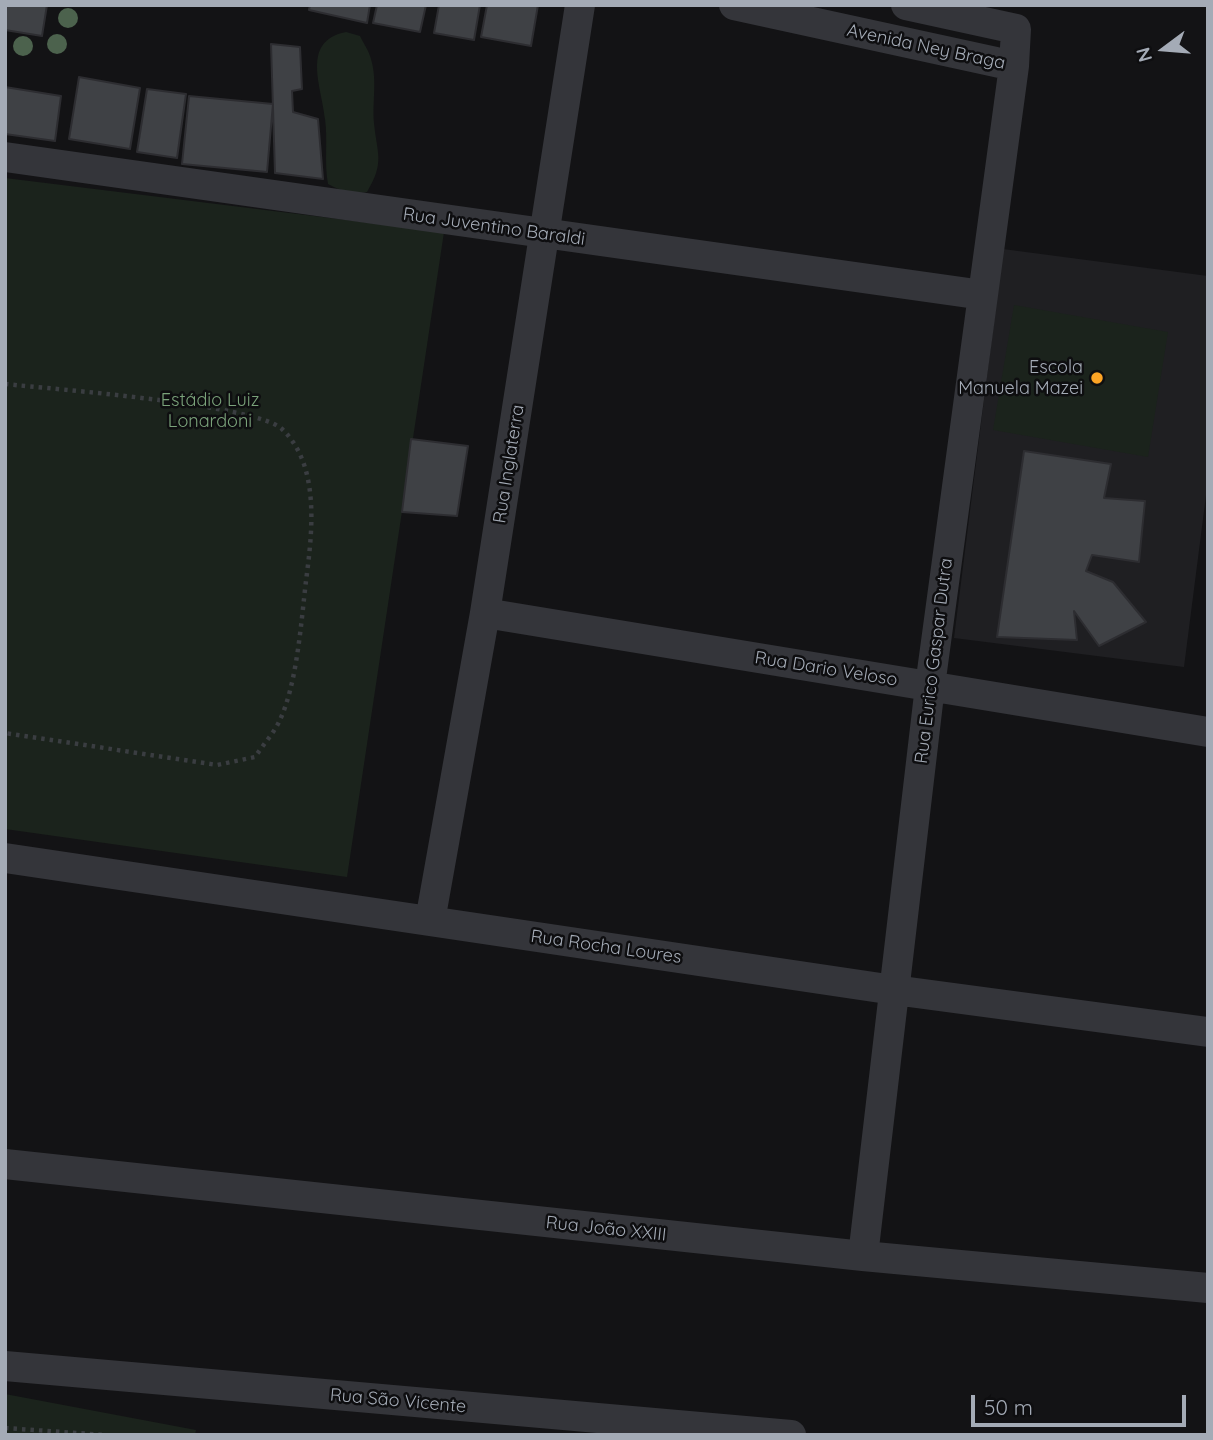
<!DOCTYPE html>
<meta charset="utf-8">
<style>
body{margin:0}
#map{position:relative;width:1213px;height:1440px;overflow:hidden;background:#131315;font-family:Quicksand,sans-serif}
canvas{display:block}
.frame{position:absolute;inset:0;border:7px solid #a4abb6;pointer-events:none}
.north{position:absolute;left:1129px;top:14px;width:70px;height:70px;-webkit-text-stroke:5px #0e0e10;paint-order:stroke;rotate:254deg;font-size:19px;font-weight:700;line-height:28px;text-align:center;color:#a4abb6}
.north::after{content:'';display:block;margin:auto;width:24px;height:32px;background:#a4abb6;clip-path:polygon(50% 0,100% 100%,50% 72%,0 100%)}
.scale{position:absolute;left:971px;top:1395px;width:215px;height:32px;box-sizing:border-box;border:4px solid #a4abb6;border-top:0;padding-left:9px;font-size:21px;line-height:24px;white-space:nowrap;color:#a4abb6;-webkit-text-stroke:5px #0e0e10;paint-order:stroke}
</style>
<div id="map">
<canvas width="1213" height="1440"></canvas>
<div class="frame"></div>
<div class="north">N</div>
<div class="scale">50 m</div>
</div>
<script>
const g = document.querySelector('canvas').getContext('2d');
g.lineJoin = 'round';
function fill(path, color) { g.fillStyle = color; g.fill(path, 'evenodd'); }
function stroke(path, color, width, dash) { g.strokeStyle = color; g.lineWidth = width; g.lineCap = dash ? 'butt' : 'round'; g.setLineDash(dash || []); g.stroke(path); }
function label(font, color, halo, rows, align = 'center') {
  g.font = font + ' Quicksand,sans-serif'; g.lineWidth = 5; g.setLineDash([]); g.textBaseline = 'middle'; g.strokeStyle = halo; g.fillStyle = color; for (const [text, x, y, turn = 0] of rows) {
    g.save(); g.translate(x, y); g.rotate((+turn || 0) * Math.PI / 180); g.textAlign = isNaN(turn) ? turn : align; if (halo) g.strokeText(text, 0, 0); g.fillText(text, 0, 0); g.restore();
  }
}
const built = new Path2D(`
 M1003,249L1208,276V480L1184,667L954,638Z`);
const green = new Path2D(`
 M346,32L360,36C363,43 368,49 370,56C378,78 372,101 374,123C377,154 385,162 367,192C350,195 342,191 328,184C324,162 328,140 325,119C322,87 300,41 346,32Z
 M5,178L444,232L347,877L5,829Z
 M1014,305L1168,332L1148,457L993,430Z
 M5,1394L196,1430L195,1435H5Z`);
const building = new Path2D(`
 M5,5H47L42,36L5,30Z
 M310,5H370L367,23L309,10Z
 M377,5H426L420,32L373,23Z
 M439,5H480L474,40L434,33Z
 M487,5H538L531,46L481,37Z
 M271,44L300,47L302,89L292,91L293,112L318,119L323,179L275,173Z
 M79,77L140,88L130,149L69,139Z
 M5,87L61,96L55,141L5,134Z
 M147,89L186,94L177,158L137,152Z
 M189,96L273,104L267,172L182,164Z
 M411,439L468,446L457,516L402,512Z
 M1024,451L1111,464L1104,498L1145,501L1139,562L1092,555L1086,571L1113,582L1146,622L1099,646L1074,611L1077,640L997,637Z`);
const path = new Path2D(`
 M5,384C52,389 254,404 282,429C321,466 312,534 306,581C301,623 297,685 279,722C273,734 263,745 255,757L217,765L5,733
 M5,1428L105,1435`);
const street = new Path2D(`
 M734,5L1014,66
 M5,157L983,295
 M485,613L1208,732
 M5,858L894,990L1208,1032
 M430,921L485,613L580,5
 M5,1164L863,1256L1208,1288
 M863,1256L930,686L1014,66L1016,29L906,5
 M5,1366L791,1435`);
const trees = [
 [68,18],
 [57,44],
 [23,46]
];
const markers = [
 [1097,378,7,"#fca425"]
];
const streetNames = [
 ["Avenida Ney Braga",926,47,12],
 ["Rua Juventino Baraldi",494,227,8],
 ["Rua Inglaterra",509,464,-81],
 ["Rua Eurico Gaspar Dutra",934,661,-83],
 ["Rua Dario Veloso",826,669,9],
 ["Rua Rocha Loures",606,947,8],
 ["Rua João XXIII",606,1229,6],
 ["Rua São Vicente",398,1401,5]
];
const poiNames = [
 ["Escola",1083,368],
 ["Manuela Mazei",1083,389]
];
const parkNames = [
 ["Estádio Luiz",210,401],
 ["Lonardoni",210,422]
];
fill(built, '#1f1f22');
fill(green, '#1b231c');
fill(building, '#3f4145');
stroke(building, '#2d2d31', 2);
stroke(path, '#3a3d41', 4.5, [3.5, 5]);
stroke(street, '#34353a', 30);
g.fillStyle = '#4c624d';
for (const [x, y] of trees) { g.beginPath(); g.arc(x, y, 10, 0, 2 * Math.PI); g.fill(); }
for (const [x, y, r, color] of markers) { const dot = new Path2D(); dot.arc(x, y, r, 0, 2 * Math.PI); g.fillStyle = color; g.fill(dot); stroke(dot, '#0e0e10', 2.5); }
label('18px', '#a4abb6', '#0e0e10', streetNames);
label('18px', '#a4abb6', '#0e0e10', poiNames, 'right');
label('18px', '#7aa27a', '#0e0e10', parkNames);
</script>
